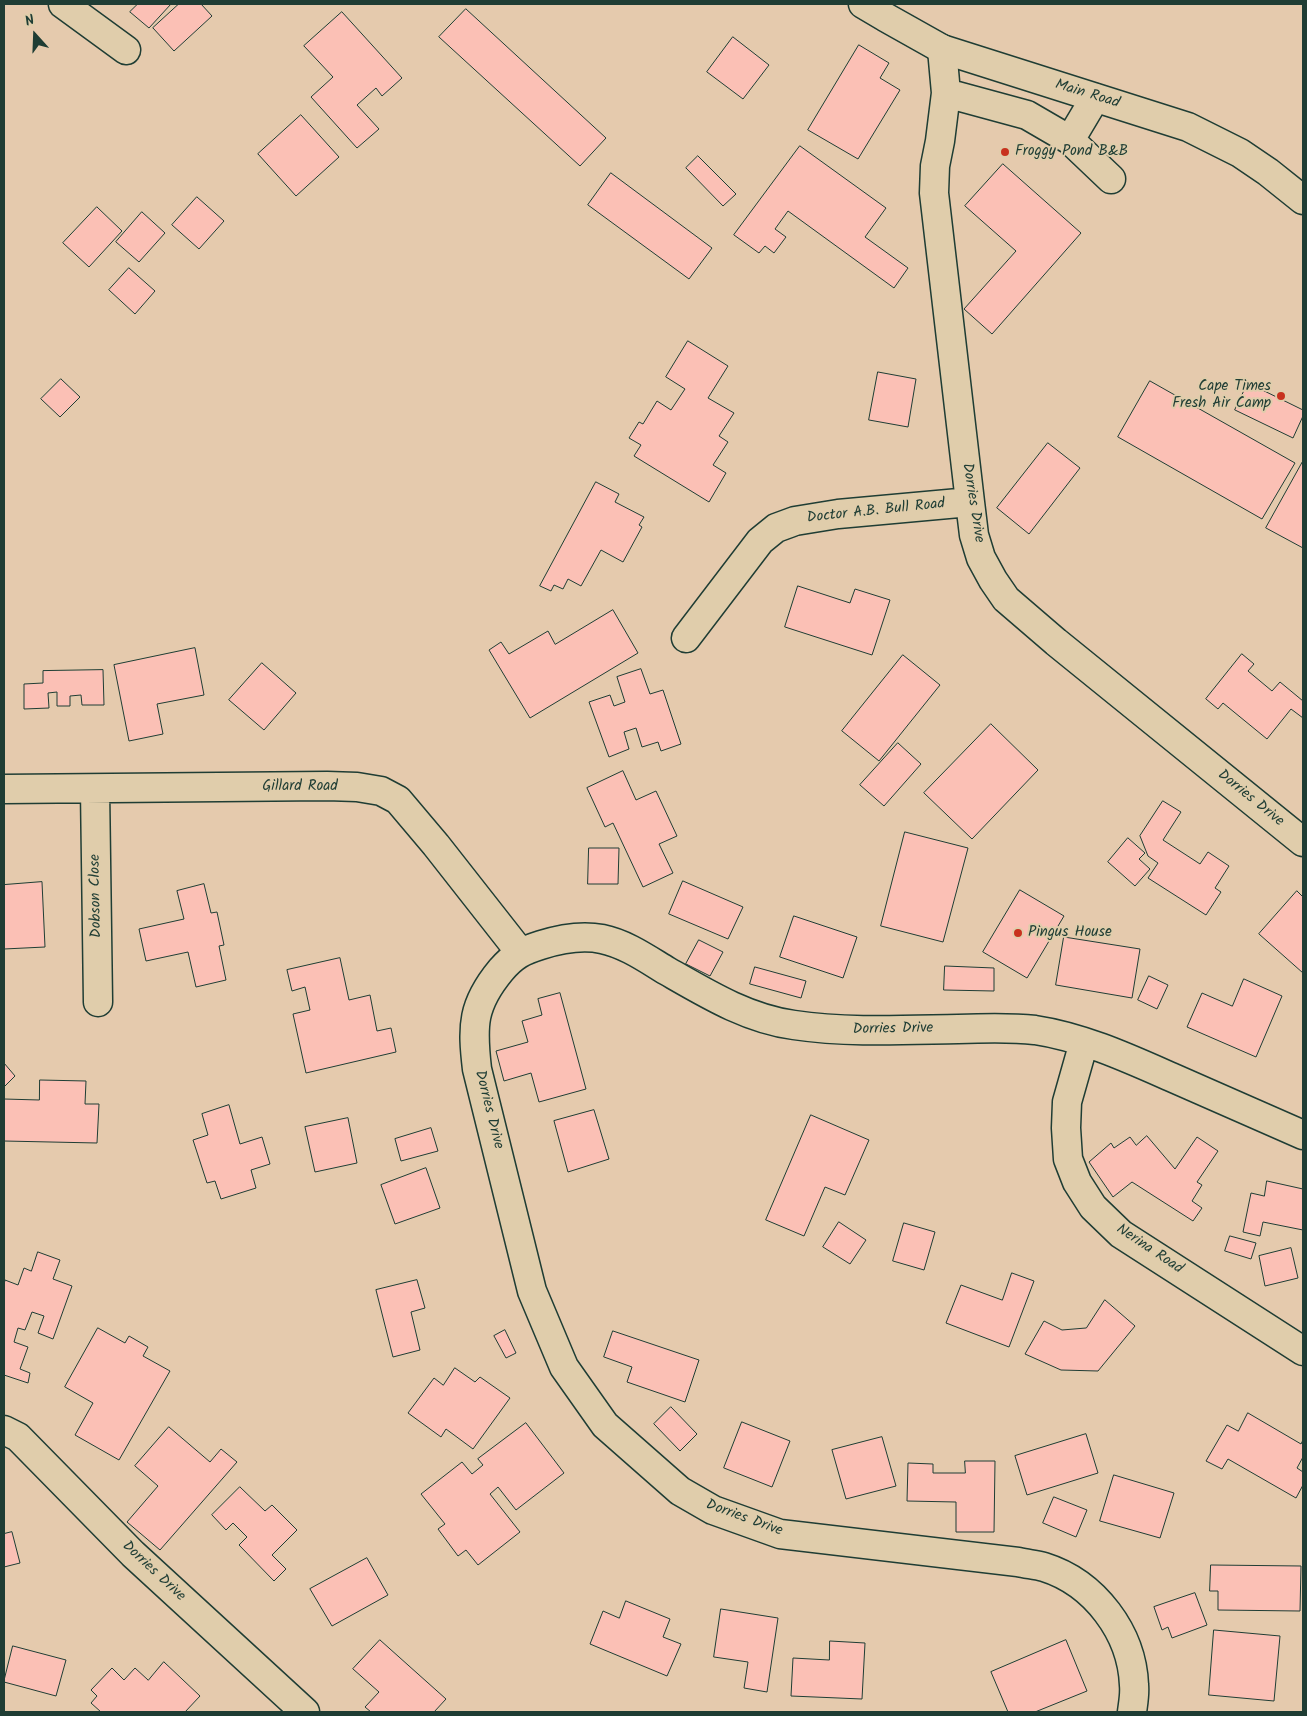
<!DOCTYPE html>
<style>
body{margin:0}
#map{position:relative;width:1307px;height:1716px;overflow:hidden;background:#e5caad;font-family:Kalam,sans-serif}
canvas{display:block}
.frame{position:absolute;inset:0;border:5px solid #1f3d34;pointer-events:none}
.north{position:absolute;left:10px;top:10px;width:50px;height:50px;-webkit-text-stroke:4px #e0cdab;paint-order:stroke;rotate:340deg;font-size:14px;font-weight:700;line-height:20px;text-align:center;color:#1f3d34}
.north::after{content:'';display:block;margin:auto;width:18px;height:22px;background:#1f3d34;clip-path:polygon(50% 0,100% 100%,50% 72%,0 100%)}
</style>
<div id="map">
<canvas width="1307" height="1716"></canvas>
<div class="frame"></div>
<div class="north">N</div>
</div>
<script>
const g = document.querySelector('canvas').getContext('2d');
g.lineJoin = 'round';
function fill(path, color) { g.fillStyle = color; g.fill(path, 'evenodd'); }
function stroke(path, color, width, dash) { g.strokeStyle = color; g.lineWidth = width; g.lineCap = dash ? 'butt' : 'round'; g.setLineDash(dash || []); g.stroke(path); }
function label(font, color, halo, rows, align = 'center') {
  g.font = font + ' Kalam,sans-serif'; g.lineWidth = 4; g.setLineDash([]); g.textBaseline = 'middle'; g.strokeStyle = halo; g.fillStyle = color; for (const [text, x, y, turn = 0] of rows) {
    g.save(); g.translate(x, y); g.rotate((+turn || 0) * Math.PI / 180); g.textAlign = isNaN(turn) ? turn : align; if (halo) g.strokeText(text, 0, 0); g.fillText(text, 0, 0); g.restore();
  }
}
const building = new Path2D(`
 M138,4H171L149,28L130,12Z
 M179,4H201L212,16L174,51L153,28Z
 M466,9L606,138L580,166L439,37Z
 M342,12L402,78L382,96L376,88L357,105L379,129L357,148L311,97L333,77L304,46Z
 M733,37L769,65L743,99L707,72Z
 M859,45L889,63L880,78L900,90L858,159L808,130Z
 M301,115L339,157L296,196L258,154Z
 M800,146L886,208L865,237L908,268L894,288L788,211L775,229L786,237L774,253L765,246L759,253L734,235Z
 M698,156L736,194L723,206L686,168Z
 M1003,164L1081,233L992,334L964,309L1016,251L965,206Z
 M611,173L712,248L689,279L588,205Z
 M197,197L224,221L199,249L172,225Z
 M97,207L122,231L89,267L63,243Z
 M142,212L165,233L139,262L116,242Z
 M129,268L155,291L135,314L109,290Z
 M688,341L728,366L708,398L734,413L719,436L728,442L713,465L726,473L709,502L634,456L641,445L629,438L639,422L643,424L657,401L671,410L685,389L666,377Z
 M878,372L916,379L908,427L869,420Z
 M61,379L80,397L60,417L41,399Z
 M1150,381L1295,463L1262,519L1118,437Z
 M1248,383L1303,410V416L1293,438L1235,410Z
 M1048,443L1080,468L1029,534L997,508Z
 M1303,461V548L1266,528Z
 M596,482L619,494L615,502L644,517L639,525L642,527L623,562L601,550L581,586L568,579L563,589L554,585L551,591L540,586Z
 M798,586L850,603L855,589L890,600L872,655L785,627Z
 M613,610L638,653L530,718L489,650L501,642L509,654L548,631L555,644Z
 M195,648L204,695L157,704L163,734L129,741L114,665Z
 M1242,654L1254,664L1248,671L1272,691L1280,682L1303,701V718L1291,709L1267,739L1223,703L1218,709L1206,699Z
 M903,655L940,685L879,761L842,731Z
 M262,663L296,693L264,730L229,700Z
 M641,669L650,694L663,690L681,744L661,751L658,742L642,747L636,728L624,732L629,749L609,757L589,702L610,695L614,706L625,702L617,677Z
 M103,670L104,705H82L81,695L70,696V706H57V692L48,693L49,708L24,709V684L43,683V671Z
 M991,724L1038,770L972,839L924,793Z
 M898,743L921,764L884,806L860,785Z
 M623,771L636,800L656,791L677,836L659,844L673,873L643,887L613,823L605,827L587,788Z
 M1163,801L1181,812L1163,840L1200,864L1208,852L1229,866L1215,888L1221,892L1206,915L1148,878L1158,863L1148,856L1140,836Z
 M905,832L968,848L943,942L881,926Z
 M1128,838L1145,853L1139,859L1150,869L1135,886L1108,862Z
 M589,848H619L618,884H588Z
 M683,881L743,907L728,939L669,914Z
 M42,882L45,947L4,949V885Z
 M204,884L211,913L217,912L224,945L219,946L226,980L196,987L188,952L146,961L139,929L184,919L177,891Z
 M1020,890L1064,916L1027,978L983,952Z
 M1297,891L1303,897V973L1259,934Z
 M794,916L857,937L843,978L780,957Z
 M1064,937L1140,949L1132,998L1056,985Z
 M699,940L723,952L710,976L686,964Z
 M340,958L349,1000L370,995L377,1031L391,1028L396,1052L306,1073L293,1014L310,1010L305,987L292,991L287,970Z
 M945,966L994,968V991L944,990Z
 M755,967L806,981L801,998L750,984Z
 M1149,976L1168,985L1157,1009L1138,1000Z
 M1244,979L1282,996L1256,1057L1187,1027L1202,993L1232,1006Z
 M560,993L586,1089L539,1102L531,1073L504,1081L496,1051L528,1042L522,1021L542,1015L538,999Z
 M4,1063L15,1076L4,1087Z
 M40,1080L86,1081L85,1104H99L97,1143L4,1141V1099L39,1100Z
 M229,1105L240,1144L262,1137L270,1164L251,1170L256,1188L221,1199L215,1181L207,1183L193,1140L208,1135L202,1114Z
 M594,1110L609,1159L568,1172L554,1121Z
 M811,1115L869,1140L845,1195L825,1187L804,1236L766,1220Z
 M348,1118L357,1163L315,1172L305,1127Z
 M431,1128L438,1151L401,1161L395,1139Z
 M1147,1136L1175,1169L1197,1137L1218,1151L1197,1182L1202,1185L1192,1201L1202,1208L1193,1221L1132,1182L1113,1197L1089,1162L1111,1143L1114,1148L1130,1137L1136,1145Z
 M426,1168L440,1208L395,1224L381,1185Z
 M1267,1181L1303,1189V1230L1263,1222L1260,1236L1243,1232L1251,1193L1264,1196Z
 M839,1222L866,1240L850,1264L823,1247Z
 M904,1223L935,1232L924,1270L893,1261Z
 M1230,1236L1256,1243L1251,1259L1225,1251Z
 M1291,1248L1298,1278L1265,1286L1259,1256Z
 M38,1252L60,1260L53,1279L72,1286L53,1339L38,1333L44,1316L32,1312L25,1330L18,1328L14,1342L28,1347L20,1369L30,1373L28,1383L4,1375V1285L5,1280L18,1285L24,1268L31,1271Z
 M1012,1273L1034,1281L1009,1347L946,1323L961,1285L1002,1300Z
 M417,1280L425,1308L411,1312L420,1350L393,1357L376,1290Z
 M1105,1300L1135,1326L1098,1371L1061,1370L1025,1354L1044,1321L1062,1330L1086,1328Z
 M98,1328L125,1343L129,1336L148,1347L143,1356L170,1371L119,1460L75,1435L93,1403L65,1387Z
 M505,1330L516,1353L506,1358L494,1336Z
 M613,1331L699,1360L685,1402L627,1382L632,1367L604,1357Z
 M455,1368L475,1382L480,1377L510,1398L473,1449L446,1429L441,1437L408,1413L434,1378L443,1385Z
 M671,1407L697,1434L680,1451L654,1424Z
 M1248,1413L1301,1444L1303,1440V1457L1297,1468L1303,1472V1485L1296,1498L1228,1459L1222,1469L1206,1461L1227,1425L1238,1431Z
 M742,1422L790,1441L772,1487L724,1468Z
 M526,1423L564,1473L516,1510L498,1487L490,1494L520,1532L478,1565L466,1550L458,1556L438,1529L445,1524L421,1494L462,1462L472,1474L483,1465L478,1459Z
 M169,1427L210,1462L221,1449L237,1462L160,1550L127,1522L158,1486L135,1466Z
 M1086,1434L1098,1473L1027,1495L1015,1456Z
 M882,1437L896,1486L846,1499L832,1450Z
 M965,1461H995L994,1532H956V1502L907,1501L908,1463L933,1464V1473H965Z
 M1114,1475L1174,1493L1160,1538L1100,1521Z
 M240,1487L265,1511L272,1505L297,1530L272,1555L286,1569L274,1581L239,1545L247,1537L233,1523L226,1530L212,1515Z
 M1054,1497L1087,1510L1076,1537L1043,1523Z
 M12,1532L20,1563L4,1567V1534Z
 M367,1558L388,1595L332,1626L310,1589Z
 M1211,1565L1301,1566L1300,1611L1218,1610V1591H1210Z
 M1195,1593L1207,1625L1172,1638L1168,1627L1162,1630L1154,1607Z
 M626,1601L670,1619L663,1637L681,1644L667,1676L590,1644L603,1611L619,1618Z
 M721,1609L778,1618L767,1692L744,1688L748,1662L714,1657Z
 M1214,1630L1280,1636L1274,1701L1209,1695Z
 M380,1640L446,1699L434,1712H371L365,1707L379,1692L353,1669Z
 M1066,1640L1087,1691L1035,1712H1008L991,1672Z
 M830,1641L865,1643L862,1699L791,1696L793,1658L829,1660Z
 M13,1646L66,1660L56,1696L4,1682Z
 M164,1662L200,1696L185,1712H101L91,1703L97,1696L91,1690L112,1668L124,1680L135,1668L148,1680Z`);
const minor = new Path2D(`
 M63,4L126,50
 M942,49L946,93L940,141L935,166L934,193L970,502L974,535L981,558L993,580L1006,599L1056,642L1303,842
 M946,93L1027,115L1070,140L1111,179
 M1070,140L1095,98
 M686,638L760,541L776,528L795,521L838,514L970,502
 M4,789L327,786L357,787L381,791L398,800L436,845L520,952
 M95,789L98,1002
 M1084,1042L1067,1102L1066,1128L1068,1159L1077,1182L1093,1207L1121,1234L1303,1351
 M4,1430L18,1437L133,1554L305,1712
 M1132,1712C1133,1704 1135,1694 1134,1685C1132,1633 1095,1583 1044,1567C1036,1565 1027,1564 1018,1562L780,1534L713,1510L680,1491L605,1425L564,1367L532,1291L477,1069C472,1026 472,1005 501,970C514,955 522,951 541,945C560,939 582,935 602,939C626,944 647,959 667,971C707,994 748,1019 794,1025C848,1033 903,1030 958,1029C983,1028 1009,1027 1035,1030C1082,1037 1128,1058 1171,1077C1215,1096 1259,1116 1303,1135`);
const major = new Path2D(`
 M863,4L885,17L942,49L1188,127L1240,153L1268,172L1303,200`);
const markers = [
 [1005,152,5,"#c8321e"],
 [1281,396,5,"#c8321e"],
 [1018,933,5,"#c8321e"]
];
const streetNames = [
 ["Main Road",1087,95,17],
 ["Dorries Drive",972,503,81],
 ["Doctor A.B. Bull Road",876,512,-6],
 ["Gillard Road",300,787],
 ["Dorries Drive",1250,799,39],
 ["Dobson Close",97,896,-91],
 ["Dorries Drive",893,1030,-1],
 ["Dorries Drive",488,1110,76],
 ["Nerina Road",1149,1250,34],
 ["Dorries Drive",744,1519,20],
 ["Dorries Drive",153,1572,43]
];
const poiNames = [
 ["Froggy Pond B&B",1015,152],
 ["Cape Times",1271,387,"right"],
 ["Fresh Air Camp",1271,404,"right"],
 ["Pingus House",1028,933]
];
fill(building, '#fbc0b5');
stroke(building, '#1f3d34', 1);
stroke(minor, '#1f3d34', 31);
stroke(major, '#1f3d34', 31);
stroke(minor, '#e0cdab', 28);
stroke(major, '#e0cdab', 28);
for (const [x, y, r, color] of markers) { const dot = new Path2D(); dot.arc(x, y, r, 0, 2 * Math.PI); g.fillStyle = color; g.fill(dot); stroke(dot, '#e0cdab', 2); }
label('15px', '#1f3d34', '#e0cdab', streetNames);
label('15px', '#1f3d34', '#e0cdab', poiNames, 'left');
</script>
